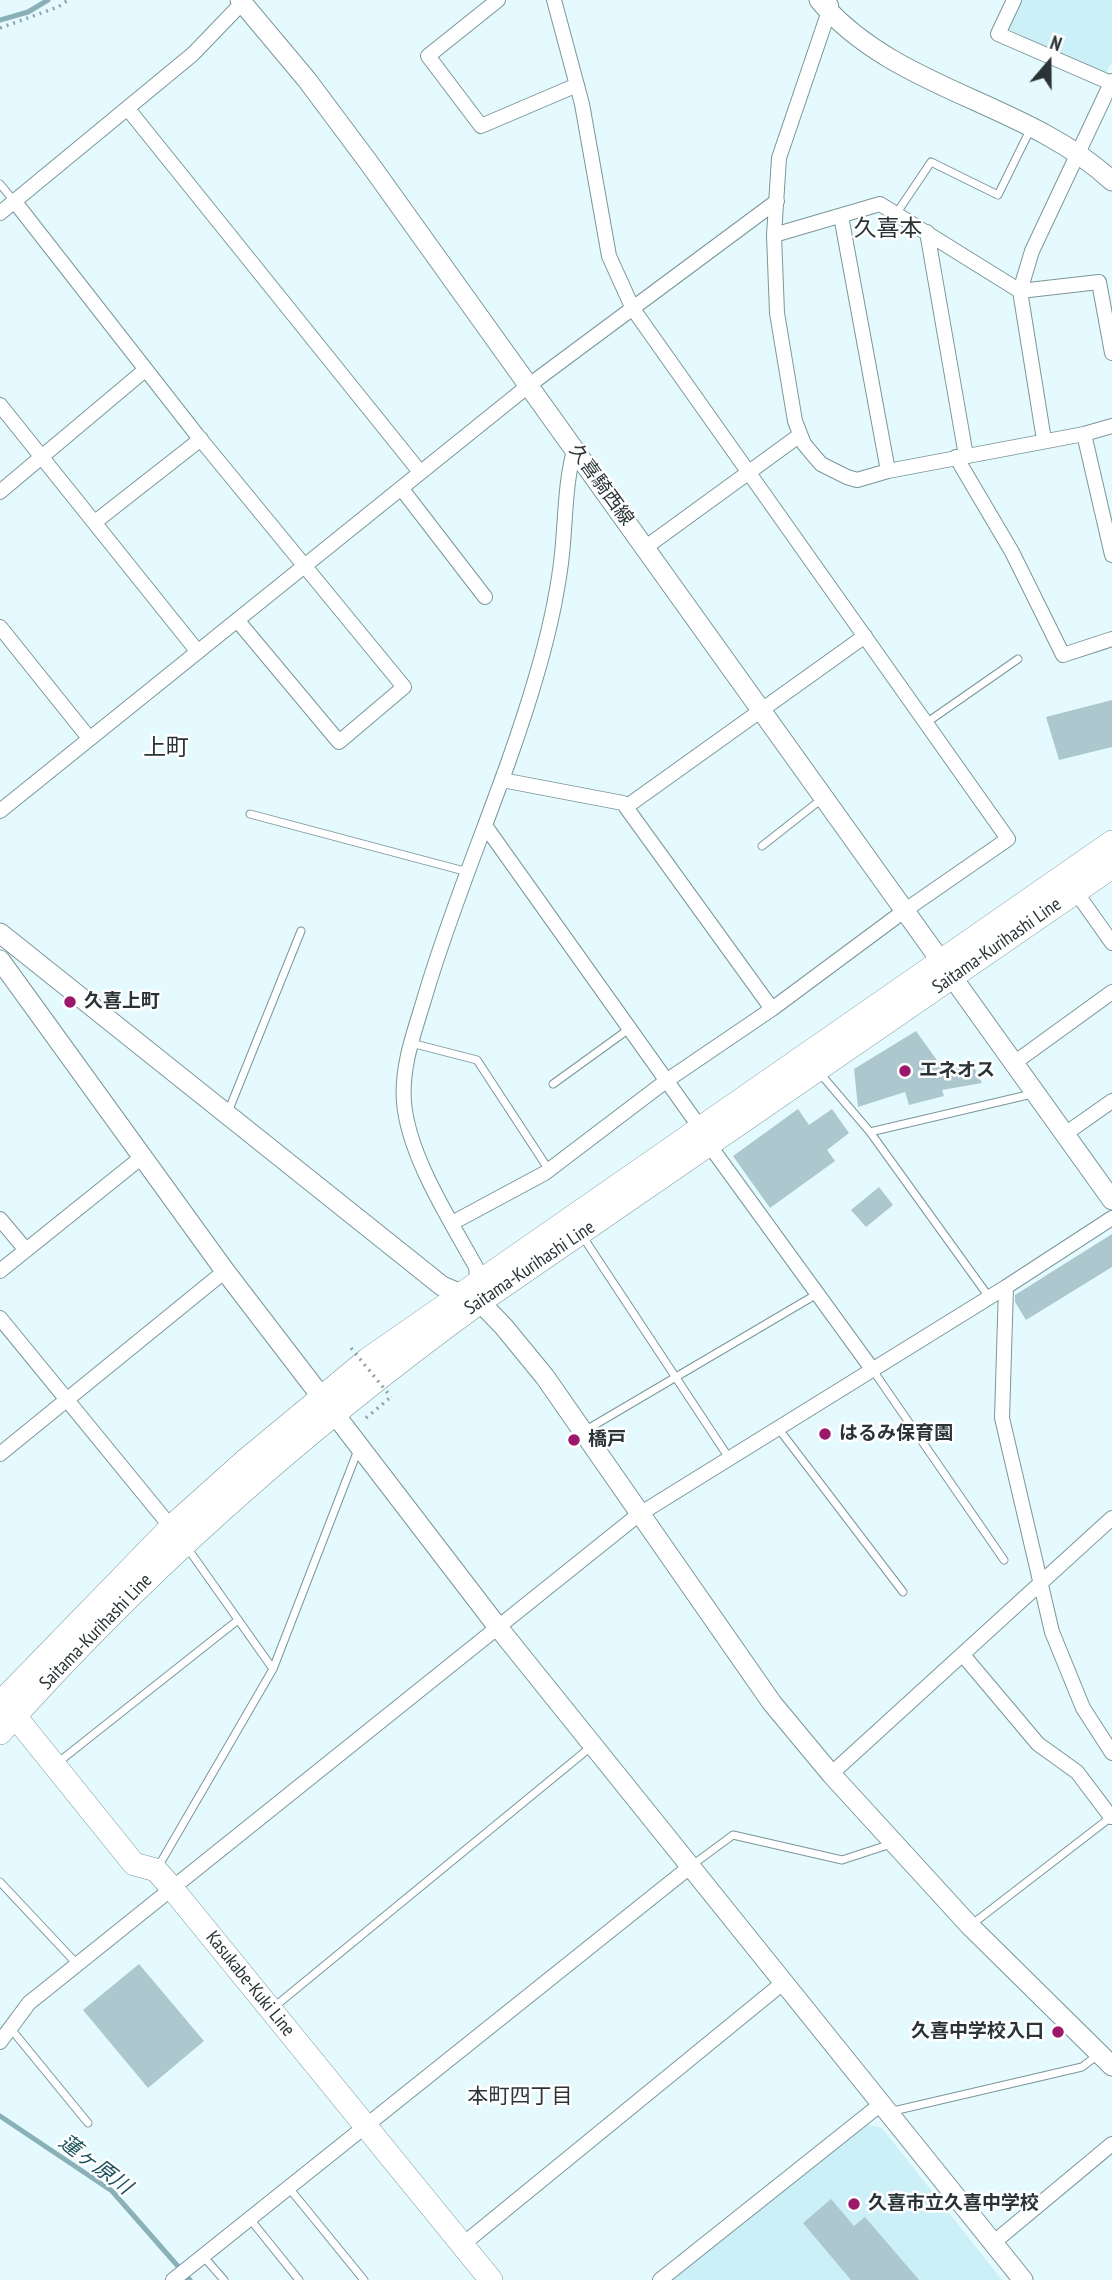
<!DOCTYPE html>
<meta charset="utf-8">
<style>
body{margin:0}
#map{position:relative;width:1112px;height:2280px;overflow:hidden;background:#e4faff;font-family:"PT Sans Narrow",sans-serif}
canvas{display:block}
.north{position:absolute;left:1014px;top:28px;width:70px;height:70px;-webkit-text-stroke:5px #fff;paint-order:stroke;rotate:20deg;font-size:19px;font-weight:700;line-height:28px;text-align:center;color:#2a3437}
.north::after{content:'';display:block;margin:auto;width:24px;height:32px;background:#2a3437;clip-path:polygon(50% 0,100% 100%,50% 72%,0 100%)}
</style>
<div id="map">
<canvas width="1112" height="2280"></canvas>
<div class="north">N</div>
</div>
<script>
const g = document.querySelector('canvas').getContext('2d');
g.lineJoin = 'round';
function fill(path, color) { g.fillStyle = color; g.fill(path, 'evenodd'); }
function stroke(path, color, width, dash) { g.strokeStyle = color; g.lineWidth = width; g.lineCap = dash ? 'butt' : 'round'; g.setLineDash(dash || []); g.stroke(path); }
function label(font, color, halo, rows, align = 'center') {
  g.font = font + ' "PT Sans Narrow","Noto Sans JP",sans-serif'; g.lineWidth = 5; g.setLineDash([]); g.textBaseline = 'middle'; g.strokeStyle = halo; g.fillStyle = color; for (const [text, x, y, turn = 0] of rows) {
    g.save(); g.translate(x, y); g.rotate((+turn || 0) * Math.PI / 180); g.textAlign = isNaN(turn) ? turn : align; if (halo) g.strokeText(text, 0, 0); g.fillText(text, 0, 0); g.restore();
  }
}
const built = new Path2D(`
 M1019,0H1112V62L1105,75L1008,29Z
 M867,2124L882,2128L1002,2280H672Z`);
const stream = new Path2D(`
 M0,20L28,12L48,0
 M0,2116L112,2191L190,2280`);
const building = new Path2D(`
 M1112,700V747L1059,760L1046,717Z
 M916,1031L944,1070L973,1065L982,1083L942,1090L944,1096L909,1105L905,1092L858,1107L854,1069Z
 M798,1109L809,1125L832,1109L849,1133L827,1150L835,1161L770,1208L733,1156Z
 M879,1187L893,1205L866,1227L851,1210Z
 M1112,1234V1267L1026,1320L1015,1302V1295Z
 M139,1964L204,2041L148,2088L83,2010Z
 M831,2199L854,2226L865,2217L919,2280H851L803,2223Z`);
const path = new Path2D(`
 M0,28L58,7L68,0
 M366,1418L391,1397`);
const lane = new Path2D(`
 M0,184L14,201
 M896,214L931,162L998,195L1031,128
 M926,723L1018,659
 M250,814L468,872
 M762,846L823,798
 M411,1043L477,1060L549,1170
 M818,1071L870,1132L989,1297
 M553,1084L629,1029
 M228,1112L301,931
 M870,1132L1032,1094
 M583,1237L729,1458
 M872,1369L1004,1560
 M778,1428L903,1592
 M586,1430L817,1294
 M186,1546L273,1669
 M56,1764L238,1620
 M691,1866L733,1835L842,1860L891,1844
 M158,1867L273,1669L358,1450
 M0,1882L77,1964
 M971,1925L1111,1817
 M274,2007L592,1746
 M11,2029L88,2123
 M889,2112L1082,2067L1099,2054
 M289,2188L364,2280
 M250,2219L299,2280
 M203,2256L224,2280`);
const street = new Path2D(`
 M498,0L428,56L481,126L577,85
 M1014,0L998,34L1111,83
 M831,5L779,158L774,235L777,313L795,421L804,444L821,464L847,477L857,480L888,471L1084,434L1112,555
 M128,109L420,472
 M15,202L197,435L404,687L339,742L237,620
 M0,213L193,54L245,0
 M841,216L888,471
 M927,232L966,456
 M774,235L880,204L1020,291L1099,282L1112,353
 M0,405L198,652
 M1084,434L1112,426
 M1044,440L1020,291L1032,251L1112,81
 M956,457L1012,552L1063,655L1112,639
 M401,488L485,597
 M0,492L145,370
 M95,522L201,439
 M646,547L800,435
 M0,627L89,738
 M502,780L623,803L772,1009
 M626,807L865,636
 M0,811L528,386L777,201
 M486,827L701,1129L710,1146L872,1369
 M1076,892L1112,943
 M1014,1063L1112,992
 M1065,1134L1112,1101
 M0,1219L26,1250
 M452,1223L545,1173L666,1081L772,1009L904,911L1008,839L633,309L609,256L582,104L554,0
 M0,1271L142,1157
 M478,1286L476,1267C450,1220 408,1155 404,1102C401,1064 416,1028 426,993C458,886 505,784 536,677C547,640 556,602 561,563C566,524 564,485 575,447
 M1006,1287L1002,1418L1052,1632L1083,1708L1112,1753
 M0,1318L171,1527
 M0,1454L225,1271
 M963,1655L1038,1744L1077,1772L1111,1817
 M831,1774L1112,1518
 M0,2042L29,2003L638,1515L1006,1287L1112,1218
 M993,2243L1112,2144
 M462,2245L784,1982
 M173,2280L691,1866
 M660,2280L881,2104`);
const secondary = new Path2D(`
 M240,0L307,80L369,163L1112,1200
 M819,0C894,90 1027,102 1112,181
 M0,933L422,1270L442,1286L480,1302L504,1327L545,1377L772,1703L831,1774L970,1926L1112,2066
 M0,960L225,1271L497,1626L1023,2280`);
const primary = new Path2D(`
 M0,1703L171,1527L247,1459L368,1359L1112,842
 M6,1705L134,1864L156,1870L171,1887L491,2280
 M0,1733C144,1571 304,1430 480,1302L1112,867`);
const pathBridge = new Path2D(`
 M351,1348L391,1397`);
const markers = [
 [70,1002,7,"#9c186a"],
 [905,1071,7,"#9c186a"],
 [825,1434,7,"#9c186a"],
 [574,1440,7,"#9c186a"],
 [1058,2032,7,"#9c186a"],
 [854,2204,7,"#9c186a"]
];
const streetNames = [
 ["久喜騎西線",601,485,54],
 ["Saitama-Kurihashi Line",997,946,-35],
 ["Saitama-Kurihashi Line",530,1268,-34],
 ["Saitama-Kurihashi Line",96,1632,-46],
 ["Kasukabe-Kuki Line",250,1984,51]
];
const poiNames = [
 ["久喜上町",84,1002],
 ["エネオス",919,1071],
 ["はるみ保育園",839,1434],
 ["橋戸",588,1440],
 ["久喜中学校入口",1044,2032,"right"],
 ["久喜市立久喜中学校",868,2204]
];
const neighbourhoodNames = [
 ["本町四丁目",520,2097]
];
const waterNames = [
 ["蓮ヶ原川",95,2165,37]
];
const quarterNames = [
 ["久喜本",888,229],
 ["上町",166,748]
];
fill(built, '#cbf0f8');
stroke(stream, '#8ab0b8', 5);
fill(building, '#acc7cd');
stroke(lane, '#7c969b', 9);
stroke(street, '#7c969b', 16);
stroke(secondary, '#7c969b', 21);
stroke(primary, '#7c969b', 24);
stroke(path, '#93a4a8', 3.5, [2, 5]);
stroke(lane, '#fff', 7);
stroke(street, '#fff', 14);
stroke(secondary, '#fff', 19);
stroke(primary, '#fff', 23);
stroke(pathBridge, '#93a4a8', 3.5, [2, 5]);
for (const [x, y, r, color] of markers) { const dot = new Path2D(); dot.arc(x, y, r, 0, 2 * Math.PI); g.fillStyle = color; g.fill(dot); stroke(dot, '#fff', 2.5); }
label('19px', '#2a3437', '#fff', streetNames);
label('bold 19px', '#2a3437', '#fff', poiNames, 'left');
label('21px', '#2a3437', '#fff', neighbourhoodNames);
label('italic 21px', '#1c525c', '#fff', waterNames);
label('23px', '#2a3437', '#fff', quarterNames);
</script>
